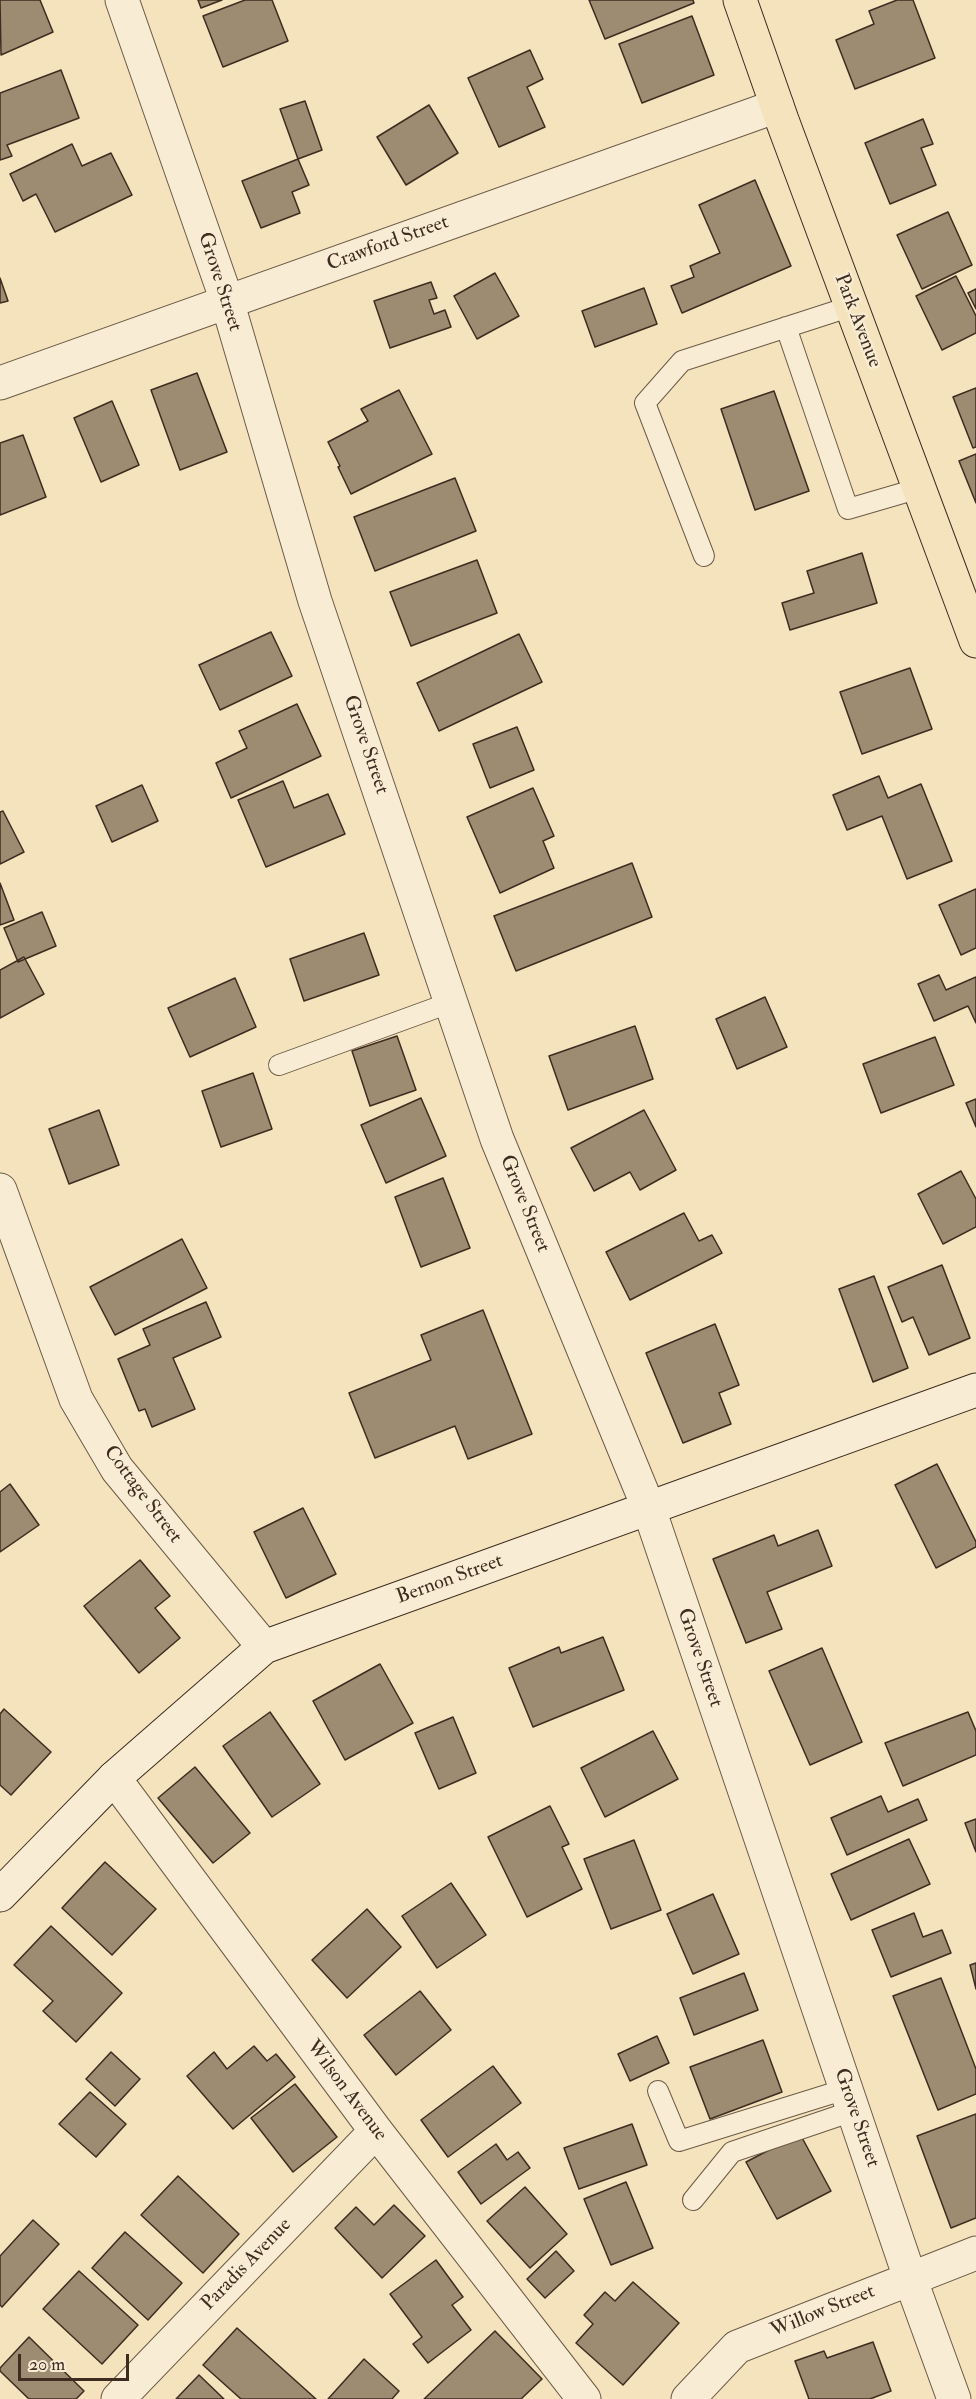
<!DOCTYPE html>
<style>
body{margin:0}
#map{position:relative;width:976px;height:2399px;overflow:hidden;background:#f4e3bd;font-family:"IM FELL Double Pica",serif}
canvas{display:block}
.scale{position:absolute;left:18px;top:2354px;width:111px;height:27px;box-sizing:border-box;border:3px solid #3e2c20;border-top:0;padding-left:8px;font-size:18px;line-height:21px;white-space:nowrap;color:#3e2c20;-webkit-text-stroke:4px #f8edd4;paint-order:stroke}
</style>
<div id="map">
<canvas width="976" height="2399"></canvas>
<div class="scale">20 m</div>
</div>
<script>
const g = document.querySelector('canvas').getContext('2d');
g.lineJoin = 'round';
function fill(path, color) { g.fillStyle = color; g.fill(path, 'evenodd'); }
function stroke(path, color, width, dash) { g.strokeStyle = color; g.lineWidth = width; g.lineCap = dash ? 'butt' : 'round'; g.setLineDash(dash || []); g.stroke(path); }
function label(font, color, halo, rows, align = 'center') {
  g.font = font + ' "IM FELL Double Pica",serif'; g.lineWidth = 4.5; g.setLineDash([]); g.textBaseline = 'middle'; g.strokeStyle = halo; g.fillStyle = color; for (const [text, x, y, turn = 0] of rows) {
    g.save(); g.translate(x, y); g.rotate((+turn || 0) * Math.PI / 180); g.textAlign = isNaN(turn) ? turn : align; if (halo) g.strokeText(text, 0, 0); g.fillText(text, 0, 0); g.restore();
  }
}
const building = new Path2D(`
 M0,0H40L53,32L1,55Z
 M198,0H222L201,8Z
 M245,0H272L288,41L223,67L203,16Z
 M589,0H693L694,3L605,39Z
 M897,0H913L935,58L855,89L836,40L874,24L869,11Z
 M692,16L714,75L642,103L619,44Z
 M530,50L543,79L527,87L545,127L499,147L468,78Z
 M61,70L79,118L7,145L12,156L0,160V93Z
 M305,101L322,150L298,159L280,109Z
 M429,105L458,153L406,185L377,137Z
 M923,119L933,144L921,148L936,185L890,204L865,143Z
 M72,144L82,166L111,153L132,195L55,232L36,194L23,201L10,174Z
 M298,159L309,185L292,192L300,213L261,228L242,181Z
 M755,180L791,266L682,313L671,286L694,277L690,266L720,253L699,205Z
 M948,212L972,265L922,289L897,235Z
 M495,273L519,316L477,339L454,296Z
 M956,276L976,316V333L942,350L916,296Z
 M0,278L8,301L0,303Z
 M431,282L437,298L429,300L434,314L445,310L451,327L390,348L374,301Z
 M644,288L657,324L595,347L582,311Z
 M976,289V309L968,293Z
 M197,373L227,452L180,470L151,390Z
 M976,388V447L973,448L953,397Z
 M399,390L432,454L351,494L338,467L340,466L328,442L368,421L361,409Z
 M774,391L809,491L755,510L721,409Z
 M112,401L139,465L101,482L74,418Z
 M23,435L46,497L0,515V443Z
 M976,454V503L959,461Z
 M455,478L476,531L375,571L354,517Z
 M862,553L877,603L790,630L782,603L814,593L807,571Z
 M477,560L497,613L411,646L390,592Z
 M271,632L292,676L220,710L199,665Z
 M519,634L542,682L439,731L417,683Z
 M910,668L932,729L862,754L840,692Z
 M297,704L321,756L231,798L216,763L247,748L239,731Z
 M517,727L534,770L490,788L473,744Z
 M879,776L888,798L921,784L952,861L907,879L882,816L847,830L833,795Z
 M283,781L294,808L328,794L345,834L266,867L238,800Z
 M142,785L158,821L112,842L96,806Z
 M533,788L554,836L543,841L554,868L500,893L467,817Z
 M3,811L24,852L0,864V812Z
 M632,863L652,917L516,971L494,916Z
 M0,883L14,920L0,925Z
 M976,889V948L961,955L939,905Z
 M42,912L56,946L18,962L4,928Z
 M364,933L379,975L304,1001L290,959Z
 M24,957L44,994L0,1018V970Z
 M939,975L946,990L976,977V1023L968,1006L934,1021L918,984Z
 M235,978L256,1027L190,1057L168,1008Z
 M765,997L787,1047L737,1069L716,1019Z
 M635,1026L653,1079L568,1110L549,1056Z
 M397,1036L416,1090L370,1106L352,1051Z
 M935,1037L954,1085L881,1113L863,1064Z
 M253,1073L272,1129L221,1147L202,1091Z
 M421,1098L446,1156L386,1183L361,1125Z
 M976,1099V1127L966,1103Z
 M99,1110L119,1165L69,1184L49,1129Z
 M644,1110L676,1170L640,1190L630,1172L594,1191L571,1148Z
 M961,1171L976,1199V1227L943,1244L918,1194Z
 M443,1178L470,1248L421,1267L395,1197Z
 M684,1213L699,1241L712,1235L722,1253L630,1300L606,1252Z
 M182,1239L207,1288L115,1335L90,1287Z
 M942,1265L970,1338L929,1355L913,1317L902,1322L888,1287Z
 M874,1276L908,1368L873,1382L839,1289Z
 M206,1302L221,1337L173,1358L195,1409L152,1427L145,1409L139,1411L118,1359L150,1345L143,1329Z
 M483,1310L532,1434L468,1459L455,1426L375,1458L349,1393L431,1360L421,1335Z
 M715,1324L739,1385L719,1393L731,1424L683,1443L646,1353Z
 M937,1464L976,1542V1547L936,1568L895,1485Z
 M10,1484L39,1525L0,1552V1492Z
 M303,1508L336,1574L286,1598L254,1532Z
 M818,1530L832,1566L767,1592L782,1629L746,1643L713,1559L774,1535L778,1546Z
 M140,1560L170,1596L155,1608L180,1638L139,1673L84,1606Z
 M603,1637L624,1690L533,1727L509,1668L559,1647L561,1653Z
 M822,1648L862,1742L810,1765L769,1671Z
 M380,1664L413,1723L345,1760L313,1701Z
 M4,1709L51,1752L11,1795L0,1785V1714Z
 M270,1712L320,1784L272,1817L223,1746Z
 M968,1712L976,1731V1755L903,1786L885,1743Z
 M453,1717L476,1773L439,1789L415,1733Z
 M653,1731L678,1779L605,1817L581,1768Z
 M195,1767L250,1833L213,1863L158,1798Z
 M881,1796L888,1812L918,1799L927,1820L847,1855L831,1818Z
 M550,1806L569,1844L562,1847L582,1889L527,1917L488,1837Z
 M976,1819V1852L965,1823Z
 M909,1839L930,1884L851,1920L831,1874Z
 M634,1840L661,1910L611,1929L584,1859Z
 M105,1862L156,1909L112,1955L62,1908Z
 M451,1883L486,1935L437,1968L402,1916Z
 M713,1894L739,1954L693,1974L667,1914Z
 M367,1909L401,1947L347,1998L312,1960Z
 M914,1913L923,1937L942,1930L951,1953L891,1977L872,1930Z
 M51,1926L122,1993L76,2042L43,2011L53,2001L14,1965Z
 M976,1963V1989L970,1965Z
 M744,1973L758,2010L694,2035L680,1998Z
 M941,1978L976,2069V2094L938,2110L893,1996Z
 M420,1991L451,2030L396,2075L364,2035Z
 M657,2036L669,2063L630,2081L618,2054Z
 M763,2040L782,2092L710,2119L690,2067Z
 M254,2046L267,2061L276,2054L295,2077L233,2129L187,2076L214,2052L227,2069Z
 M111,2052L140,2079L115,2106L86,2079Z
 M493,2066L521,2103L448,2157L421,2120Z
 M295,2084L337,2137L293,2172L251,2118Z
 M90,2092L126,2124L96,2157L59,2124Z
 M976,2114V2218L951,2228L917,2136Z
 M632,2124L647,2165L579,2189L564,2148Z
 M800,2134L831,2191L777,2219L746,2162Z
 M496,2144L507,2160L518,2152L530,2168L481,2204L458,2172Z
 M178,2176L239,2234L203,2273L141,2215Z
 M626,2182L653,2248L611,2265L584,2199Z
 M525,2187L567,2234L530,2268L487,2221Z
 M394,2205L425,2236L382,2278L335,2228L356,2207L374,2225Z
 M33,2220L59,2244L2,2307L0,2305V2256Z
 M125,2232L182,2283L148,2320L92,2268Z
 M556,2251L574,2271L545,2298L527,2279Z
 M436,2260L463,2297L452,2305L471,2330L428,2363L413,2344L422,2337L390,2294Z
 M79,2271L138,2325L102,2364L43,2309Z
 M633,2282L679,2323L623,2385L576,2343L593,2324L584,2315L605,2292L615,2301Z
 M237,2328L316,2399H241L203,2365Z
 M495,2331L542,2379L521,2399H424Z
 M29,2337L84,2391L76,2399H29L0,2371V2368Z
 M873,2342L891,2391L870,2399H809L795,2361L824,2351L827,2358Z
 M364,2359L399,2391L392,2399H328Z
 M199,2375L224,2399H176Z`);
const lane = new Path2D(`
 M786,327L848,509L920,488
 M704,556L645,403L682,361L852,306
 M279,1065L452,1002
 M658,2091L679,2141L846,2089
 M693,2200L732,2152L853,2111`);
const street = new Path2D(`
 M122,0L227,301L315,601L497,1139L649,1509L910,2278L954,2399
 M0,383L777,106
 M0,1190L76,1399L117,1469L264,1647
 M114,1778L376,2131L584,2399
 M118,2399L376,2131
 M688,2399L737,2347L976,2253`);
const secondary = new Path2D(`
 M0,1895L114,1778L264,1647L976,1390`);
const primary = new Path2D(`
 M740,0L782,120L976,641`);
const streetNames = [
 ["Crawford Street",388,244,-20],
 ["Grove Street",219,282,72],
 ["Park Avenue",857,321,69],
 ["Grove Street",365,745,71],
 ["Grove Street",524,1204,68],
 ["Cottage Street",142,1495,53],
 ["Bernon Street",450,1580,-20],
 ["Grove Street",699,1658,71],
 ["Wilson Avenue",346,2091,53],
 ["Grove Street",856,2118,71],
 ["Paradis Avenue",247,2265,-46],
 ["Willow Street",823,2312,-22]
];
fill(building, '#9d8b72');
stroke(building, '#3e2c20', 1.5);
stroke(lane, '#6c5a47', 22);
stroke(street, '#6c5a47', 35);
stroke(secondary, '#3e2c20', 35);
stroke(primary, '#3e2c20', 35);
stroke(lane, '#f8edd4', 20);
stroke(street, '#f8edd4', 33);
stroke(secondary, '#f8edd4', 33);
stroke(primary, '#f4e3bd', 33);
label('20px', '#3e2c20', '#f8edd4', streetNames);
</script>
